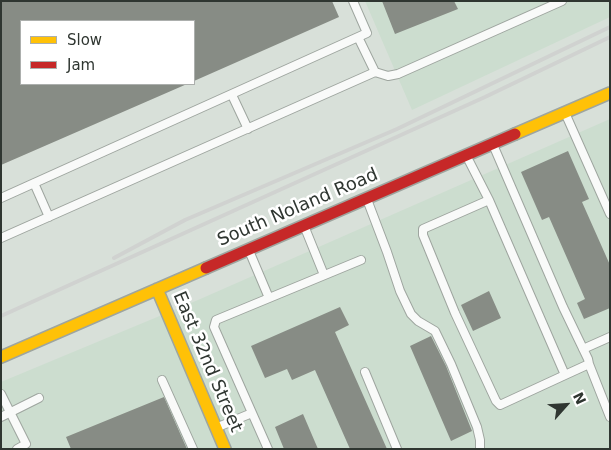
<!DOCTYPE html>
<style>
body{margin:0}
#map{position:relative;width:611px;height:450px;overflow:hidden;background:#d8e0d9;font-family:"DejaVu Sans",sans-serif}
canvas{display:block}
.frame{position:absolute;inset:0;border:2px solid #2f3631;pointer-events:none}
.legend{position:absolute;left:20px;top:20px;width:175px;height:65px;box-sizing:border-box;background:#fff;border:1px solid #acafad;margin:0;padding:6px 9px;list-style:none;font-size:15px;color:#2f3631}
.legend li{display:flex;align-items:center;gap:10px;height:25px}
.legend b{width:25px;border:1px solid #acafad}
.north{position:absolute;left:541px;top:380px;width:50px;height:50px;-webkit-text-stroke:4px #fff;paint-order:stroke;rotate:64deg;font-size:14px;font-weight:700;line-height:20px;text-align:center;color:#2f3631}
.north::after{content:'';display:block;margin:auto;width:18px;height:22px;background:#2f3631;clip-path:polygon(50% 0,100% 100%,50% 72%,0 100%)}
</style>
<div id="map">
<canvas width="611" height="450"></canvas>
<div class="frame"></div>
<ul class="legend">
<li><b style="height:6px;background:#ffc107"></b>Slow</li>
<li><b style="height:6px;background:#c62828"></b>Jam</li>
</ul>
<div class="north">N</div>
</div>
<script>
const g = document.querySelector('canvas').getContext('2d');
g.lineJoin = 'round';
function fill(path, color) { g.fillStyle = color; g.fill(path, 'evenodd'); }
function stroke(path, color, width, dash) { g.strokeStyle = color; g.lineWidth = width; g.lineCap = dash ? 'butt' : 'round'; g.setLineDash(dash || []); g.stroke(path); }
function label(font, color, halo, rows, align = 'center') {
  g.font = font + ' "DejaVu Sans",sans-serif'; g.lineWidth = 5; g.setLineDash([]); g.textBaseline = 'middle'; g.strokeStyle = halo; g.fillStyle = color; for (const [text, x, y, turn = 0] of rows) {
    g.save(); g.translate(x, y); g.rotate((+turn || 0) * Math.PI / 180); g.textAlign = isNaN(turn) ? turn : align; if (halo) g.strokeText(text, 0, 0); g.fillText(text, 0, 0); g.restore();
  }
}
const built = new Path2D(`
 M365,1H610V17L412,110Z
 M610,119V449H1V382L198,300Z`);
const building = new Path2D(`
 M1,1H332L339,17L194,81V21H21V84H187L1,165Z
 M382,1H454L458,9L395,34Z
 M568,151L589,199L582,202L610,265V308L584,319L577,303L585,299L549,217L542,220L521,172Z
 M489,291L501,318L473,331L461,305Z
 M340,307L349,325L335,332L387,449H350L315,370L292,380L287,369L265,378L251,346Z
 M431,336L446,366L472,431L451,441L410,346Z
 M164,397L187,449H71L66,437Z
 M303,414L318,449H284L275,427Z`);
const lane = new Path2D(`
 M358,37L375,72
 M232,95L248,129
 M566,115L610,214
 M494,147L563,307L588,359L589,364L565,375
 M467,157L489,200L565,375L500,405L496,401L455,313L423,235V229L489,200
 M34,183L49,217
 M1,198L367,33L353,1
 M368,202L387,252L400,291L411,314L418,321L435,331L451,364L477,427L480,440V449
 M305,228L324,275
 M1,238L375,72L388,76L398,74L562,1
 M250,253L269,298
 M583,349L610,337
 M589,364L610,417
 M365,372L397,449
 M162,380L193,449
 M1,394L26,444L17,449
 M1,417L39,398
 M218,427L252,413
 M268,449L214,327L216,320L361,260`);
const slow = new Path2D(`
 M515,134L610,93
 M157,289L225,449
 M1,357L206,268`);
const jam = new Path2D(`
 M206,268L515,134`);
const rail = new Path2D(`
 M114,258L185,220L397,129L610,27
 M1,316L485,97L610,37`);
const streetNames = [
 ["South Noland Road",298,208,-23],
 ["East 32nd Street",207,362,67]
];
fill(built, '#ccddcf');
fill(building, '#878c85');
stroke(lane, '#9ea59f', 10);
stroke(slow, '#9ea59f', 14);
stroke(jam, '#9ea59f', 14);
stroke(lane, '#f9faf9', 8);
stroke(slow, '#ffc107', 11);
stroke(jam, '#c62828', 11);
stroke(rail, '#d0d2d0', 4);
label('18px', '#2f3631', '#fff', streetNames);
</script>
